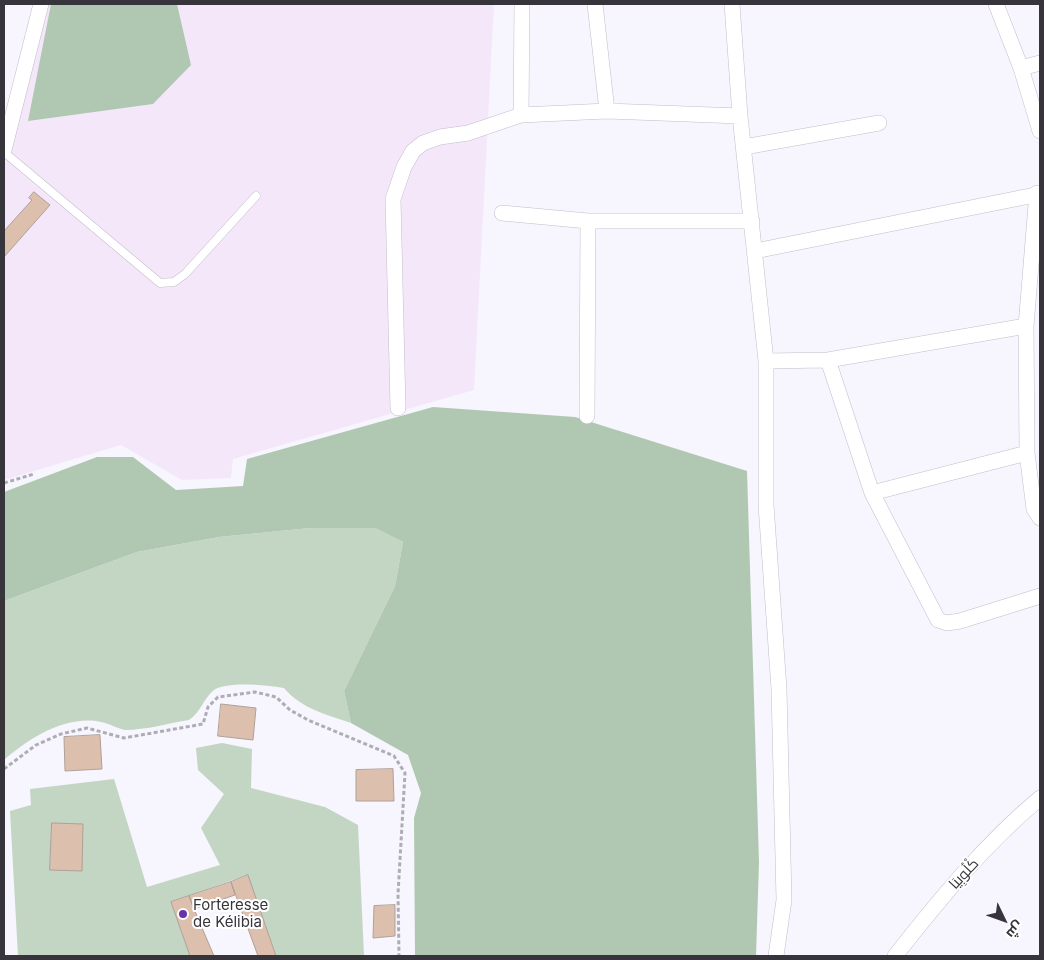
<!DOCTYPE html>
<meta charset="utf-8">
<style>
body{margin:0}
#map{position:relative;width:1044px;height:960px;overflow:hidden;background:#f7f5fd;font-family:Inter,Cairo,sans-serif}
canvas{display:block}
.frame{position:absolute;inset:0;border:5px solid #37353b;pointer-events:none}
.north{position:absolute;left:979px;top:895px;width:50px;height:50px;-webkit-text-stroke:4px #fff;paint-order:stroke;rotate:132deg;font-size:14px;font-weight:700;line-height:20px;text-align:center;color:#37353b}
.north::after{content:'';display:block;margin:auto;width:18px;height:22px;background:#37353b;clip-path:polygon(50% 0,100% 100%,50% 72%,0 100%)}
</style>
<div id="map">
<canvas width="1044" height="960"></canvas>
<div class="frame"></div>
<div class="north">ش</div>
</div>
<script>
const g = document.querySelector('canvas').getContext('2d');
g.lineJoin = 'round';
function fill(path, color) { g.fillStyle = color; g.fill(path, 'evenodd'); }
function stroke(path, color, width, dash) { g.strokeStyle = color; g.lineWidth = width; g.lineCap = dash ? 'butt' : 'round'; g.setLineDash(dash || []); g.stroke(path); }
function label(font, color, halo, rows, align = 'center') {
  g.font = font + ' Inter,Cairo,sans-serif'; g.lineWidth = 4; g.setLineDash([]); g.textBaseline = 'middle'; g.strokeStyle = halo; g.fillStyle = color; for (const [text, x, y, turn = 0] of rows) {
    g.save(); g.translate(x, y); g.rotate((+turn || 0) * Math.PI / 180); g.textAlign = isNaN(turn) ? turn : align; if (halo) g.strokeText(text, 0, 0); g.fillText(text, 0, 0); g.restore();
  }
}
const education = new Path2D(`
 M47,4H494L474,390L233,459L231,478L182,480L121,445L4,480V165Z`);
const green = new Path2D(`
 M310,528H375L403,542L395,586L344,691L351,723C325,714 302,709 284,688C269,685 226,681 214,690C203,699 201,712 189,720C169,723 146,730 125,730C118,729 107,722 96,721C62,717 28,739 4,760V601L137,552L219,537Z
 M222,743L252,749L251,788L325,807L358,825L364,956H276L247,875L171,902L190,956H18L10,811L31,805L30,789L114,779L147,887L220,865L201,828L224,794L198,770L196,748Z`);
const forest = new Path2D(`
 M51,4H177L191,65L153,104L28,121Z
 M433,407L575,417L747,471L759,862L756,956H415L414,818L421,793L408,755L351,723L344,691L395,586L403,542L375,528H310L219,537L137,552L4,601V492L97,457H133L176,490L243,486L247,459Z`);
const building = new Path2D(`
 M34,192L50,205L4,257V231L32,200L29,198Z
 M221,704L256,708L253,740L218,736Z
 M100,735L102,769L65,771L64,737Z
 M393,769L394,801H356V770Z
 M52,823L83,824L82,871L50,870Z
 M248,875L276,956H258L231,882Z
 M231,882L235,895L194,909L189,896Z
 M189,896L194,909L214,956H190L171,902Z
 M395,905V936L373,938L374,906Z`);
const path = new Path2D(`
 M4,483L34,474
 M4,769L36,745L61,734L87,728L124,738L203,724L208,707L218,697L255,692L276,697L290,710L308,720L394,756L405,773L398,894L399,956`);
const lane = new Path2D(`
 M4,152L160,283L174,282L185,274L256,196`);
const street = new Path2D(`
 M595,4L607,111
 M732,4L740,116L766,361V505L779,689L784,900L776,956
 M996,4L1021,68L1040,131
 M1021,68L1040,63
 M521,115L522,4
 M744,147L879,123
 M4,150L41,4
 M1037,193L1026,326L1027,453L1034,509L1040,518
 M502,213L588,221H752
 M755,251L1040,194
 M828,360L872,493L938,620L947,623L960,621L1040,596
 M766,361L828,360L1026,326
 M398,408L393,199L404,167L413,151L423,143L440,137L468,133L521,115L607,111L740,116
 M587,416L588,221
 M872,493L1027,453
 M895,956C939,900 985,844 1040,798`);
const markers = [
 [183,914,5,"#6633ab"]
];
const streetNames = [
 ["كْلُوبِيَا",964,874,-47]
];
const poiNames = [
 ["Forteresse",193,905],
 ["de Kélibia",193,922]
];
fill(education, '#f5e7fa');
fill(green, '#c3d5c3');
fill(forest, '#b0c8b1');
fill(building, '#dcbfac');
stroke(building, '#aea199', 1);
stroke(lane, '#c1becb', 9);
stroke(street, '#c1becb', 16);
stroke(path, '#afadb4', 3, [4, 2.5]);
stroke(lane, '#fff', 8);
stroke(street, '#fff', 15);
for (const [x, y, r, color] of markers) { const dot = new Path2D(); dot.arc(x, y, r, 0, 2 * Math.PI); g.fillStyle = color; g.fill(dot); stroke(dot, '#fff', 2); }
label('15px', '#37353b', '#fff', streetNames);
label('15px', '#37353b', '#fff', poiNames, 'left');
</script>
